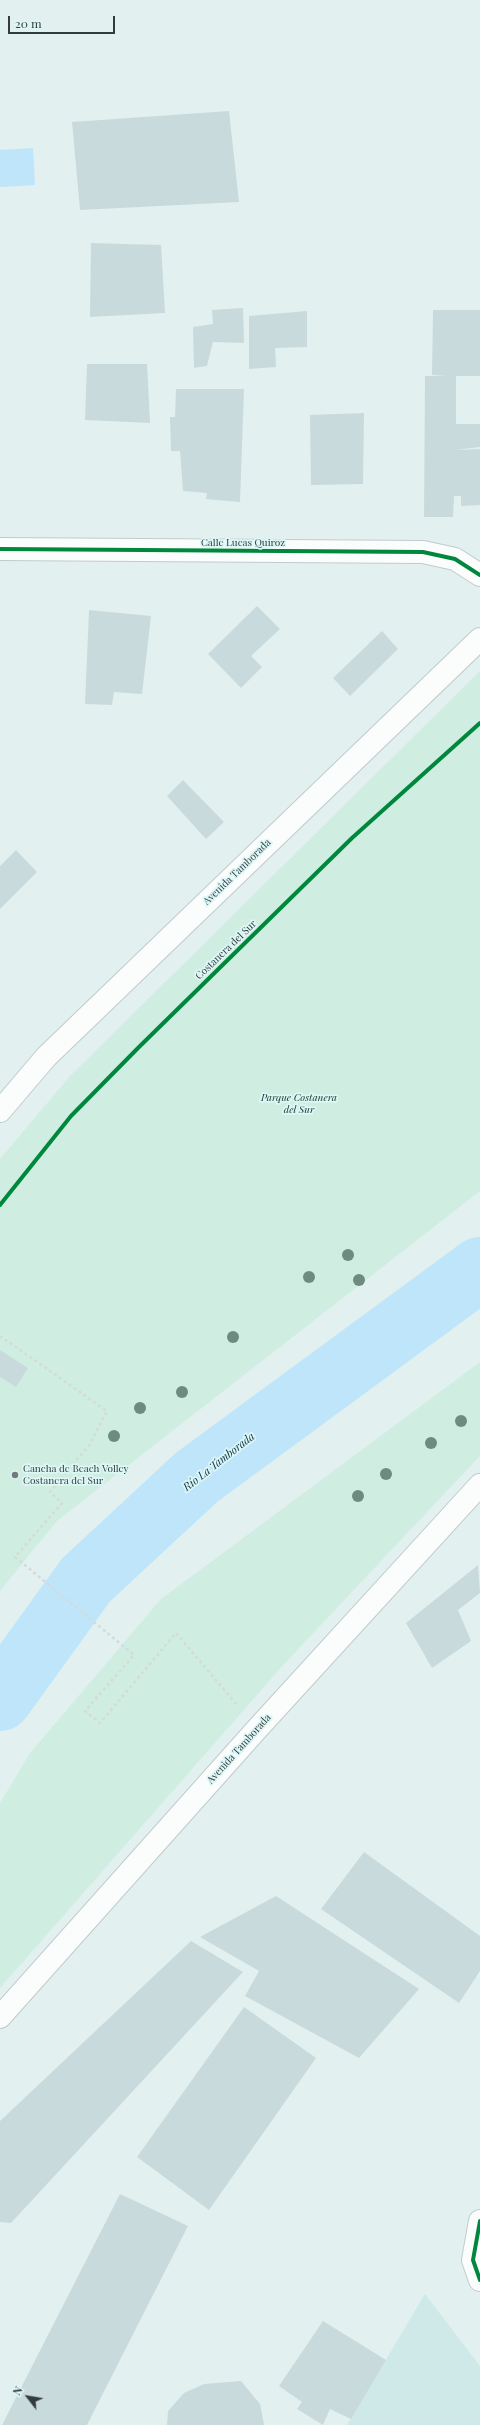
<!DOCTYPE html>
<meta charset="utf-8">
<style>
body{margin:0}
#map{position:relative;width:480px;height:2425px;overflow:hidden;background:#e3f0f0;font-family:"Playfair Display",serif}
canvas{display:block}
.north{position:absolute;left:8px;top:2377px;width:40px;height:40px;-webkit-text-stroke:3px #ddf6f6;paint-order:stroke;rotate:301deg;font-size:11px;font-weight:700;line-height:16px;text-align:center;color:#333c3d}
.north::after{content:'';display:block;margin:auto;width:14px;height:18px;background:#333c3d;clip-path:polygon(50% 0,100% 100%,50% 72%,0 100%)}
.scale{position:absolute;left:8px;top:16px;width:107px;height:18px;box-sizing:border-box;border:2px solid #333c3d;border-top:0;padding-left:5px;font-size:12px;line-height:14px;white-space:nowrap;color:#333c3d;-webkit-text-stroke:3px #ddf6f6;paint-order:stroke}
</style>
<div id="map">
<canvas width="480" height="2425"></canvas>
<div class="north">N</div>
<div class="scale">20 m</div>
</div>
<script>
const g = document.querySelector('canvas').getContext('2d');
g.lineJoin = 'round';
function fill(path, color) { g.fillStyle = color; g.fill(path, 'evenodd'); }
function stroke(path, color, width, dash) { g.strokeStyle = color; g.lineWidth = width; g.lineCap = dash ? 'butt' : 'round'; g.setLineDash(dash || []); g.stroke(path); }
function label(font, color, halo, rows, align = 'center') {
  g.font = font + ' "Playfair Display",serif'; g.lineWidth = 3.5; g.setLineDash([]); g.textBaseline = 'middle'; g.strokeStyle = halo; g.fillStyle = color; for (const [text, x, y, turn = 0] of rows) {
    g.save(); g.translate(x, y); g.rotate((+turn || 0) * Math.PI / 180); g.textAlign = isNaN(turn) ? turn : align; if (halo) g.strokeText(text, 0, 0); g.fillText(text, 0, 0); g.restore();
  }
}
const built = new Path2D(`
 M425,2294L480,2366V2425H347Z`);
const green = new Path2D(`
 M480,671V1191L57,1521L0,1591V1159L70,1076Z
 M480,1362V1456L286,1662L0,1988V1803L30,1753L161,1599Z`);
const water = new Path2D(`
 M33,148L35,185L0,187V150Z`);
const river = new Path2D(`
 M0,1699L86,1580L197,1477L480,1269`);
const building = new Path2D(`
 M229,111L239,202L80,210L72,122Z
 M91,243L161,245L165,313L90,317Z
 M243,308L244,343L213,342L207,366L194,368L193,327L213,324L212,310Z
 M433,310H480V376H456V424H480V447L455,450L480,449V505L461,506V496H454L453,517H424L425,376H447L432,375Z
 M307,311V347L275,348L276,367L249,369V316Z
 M87,364H147L150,423L85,420Z
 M176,389H244L240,502L206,499L207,493L183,491L180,451H171L170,417H175Z
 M364,413L363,484L311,485L310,415Z
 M257,606L280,629L251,656L262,667L241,688L208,654Z
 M89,610L151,616L142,694L114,692L112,705L85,704Z
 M382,631L398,649L350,696L333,678Z
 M183,780L224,822L206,839L167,796Z
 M16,850L37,872L0,909V866Z
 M0,1350L28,1368L16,1387L0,1377Z
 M478,1565L480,1593L458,1610L471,1641L432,1668L406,1623Z
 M364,1852L480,1936V1971L459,2003L321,1909Z
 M276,1896L419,1989L359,2058L245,1996L259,1971L200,1937Z
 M191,1941L243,1972L11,2223L0,2222V2121Z
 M244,2007L316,2058L209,2210L137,2157Z
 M120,2194L188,2226L87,2425H2Z
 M323,2321L386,2360L351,2419L330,2409L323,2425L297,2409L302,2402L279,2386Z
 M241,2381L260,2404L264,2425H167L168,2411L184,2393L204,2384Z`);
const path = new Path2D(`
 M0,1336L107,1411L90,1444L50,1492L62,1503L15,1557L134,1655L85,1711L100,1723L176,1633L237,1705`);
const street = new Path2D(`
 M0,549L423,552L455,559L480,575
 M480,2221L473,2260L480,2280`);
const secondary = new Path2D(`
 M0,1111L46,1057L480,639
 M0,2017L257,1729L480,1485`);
const cycleway = new Path2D(`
 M0,549L423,552L455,559L480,575
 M0,1205L71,1116L139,1047L352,838L480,723
 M480,2221L473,2260L480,2280`);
const trees = [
 [348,1255],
 [309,1277],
 [359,1280],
 [233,1337],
 [182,1392],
 [140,1408],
 [461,1421],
 [114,1436],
 [431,1443],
 [386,1474],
 [358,1496]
];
const markers = [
 [15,1475,4,"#717b7c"]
];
const streetNames = [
 ["Calle Lucas Quiroz",243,543],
 ["Avenida Tamborada",237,872,-44],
 ["Costanera del Sur",226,950,-44],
 ["Avenida Tamborada",239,1749,-48]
];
const parkNames = [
 ["Parque Costanera",299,1098],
 ["del Sur",299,1110]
];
const poiNames = [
 ["Cancha de Beach Volley",23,1469],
 ["Costanera del Sur",23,1481]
];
const waterNames = [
 ["Río La Tamborada",219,1462,-38]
];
fill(built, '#cfe8e8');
fill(green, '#cfeee1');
fill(water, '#bee5f9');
stroke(river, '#bee5f9', 64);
fill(building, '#c9dadd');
stroke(street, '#c1cbcb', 24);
stroke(secondary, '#c1cbcb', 24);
stroke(path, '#d5dada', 2.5, [3, 3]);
stroke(street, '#fbfdfd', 22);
stroke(secondary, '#fbfdfd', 22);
stroke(cycleway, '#00873e', 4);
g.fillStyle = '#6e8b81';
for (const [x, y] of trees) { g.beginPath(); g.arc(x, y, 6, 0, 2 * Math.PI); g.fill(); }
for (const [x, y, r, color] of markers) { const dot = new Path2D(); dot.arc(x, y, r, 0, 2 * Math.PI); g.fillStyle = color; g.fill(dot); stroke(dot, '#ddf6f6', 1.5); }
label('10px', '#333c3d', '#ddf6f6', streetNames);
label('italic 10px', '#0e3926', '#ddf6f6', parkNames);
label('10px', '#333c3d', '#ddf6f6', poiNames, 'left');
label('italic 11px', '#083347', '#ddf6f6', waterNames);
</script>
